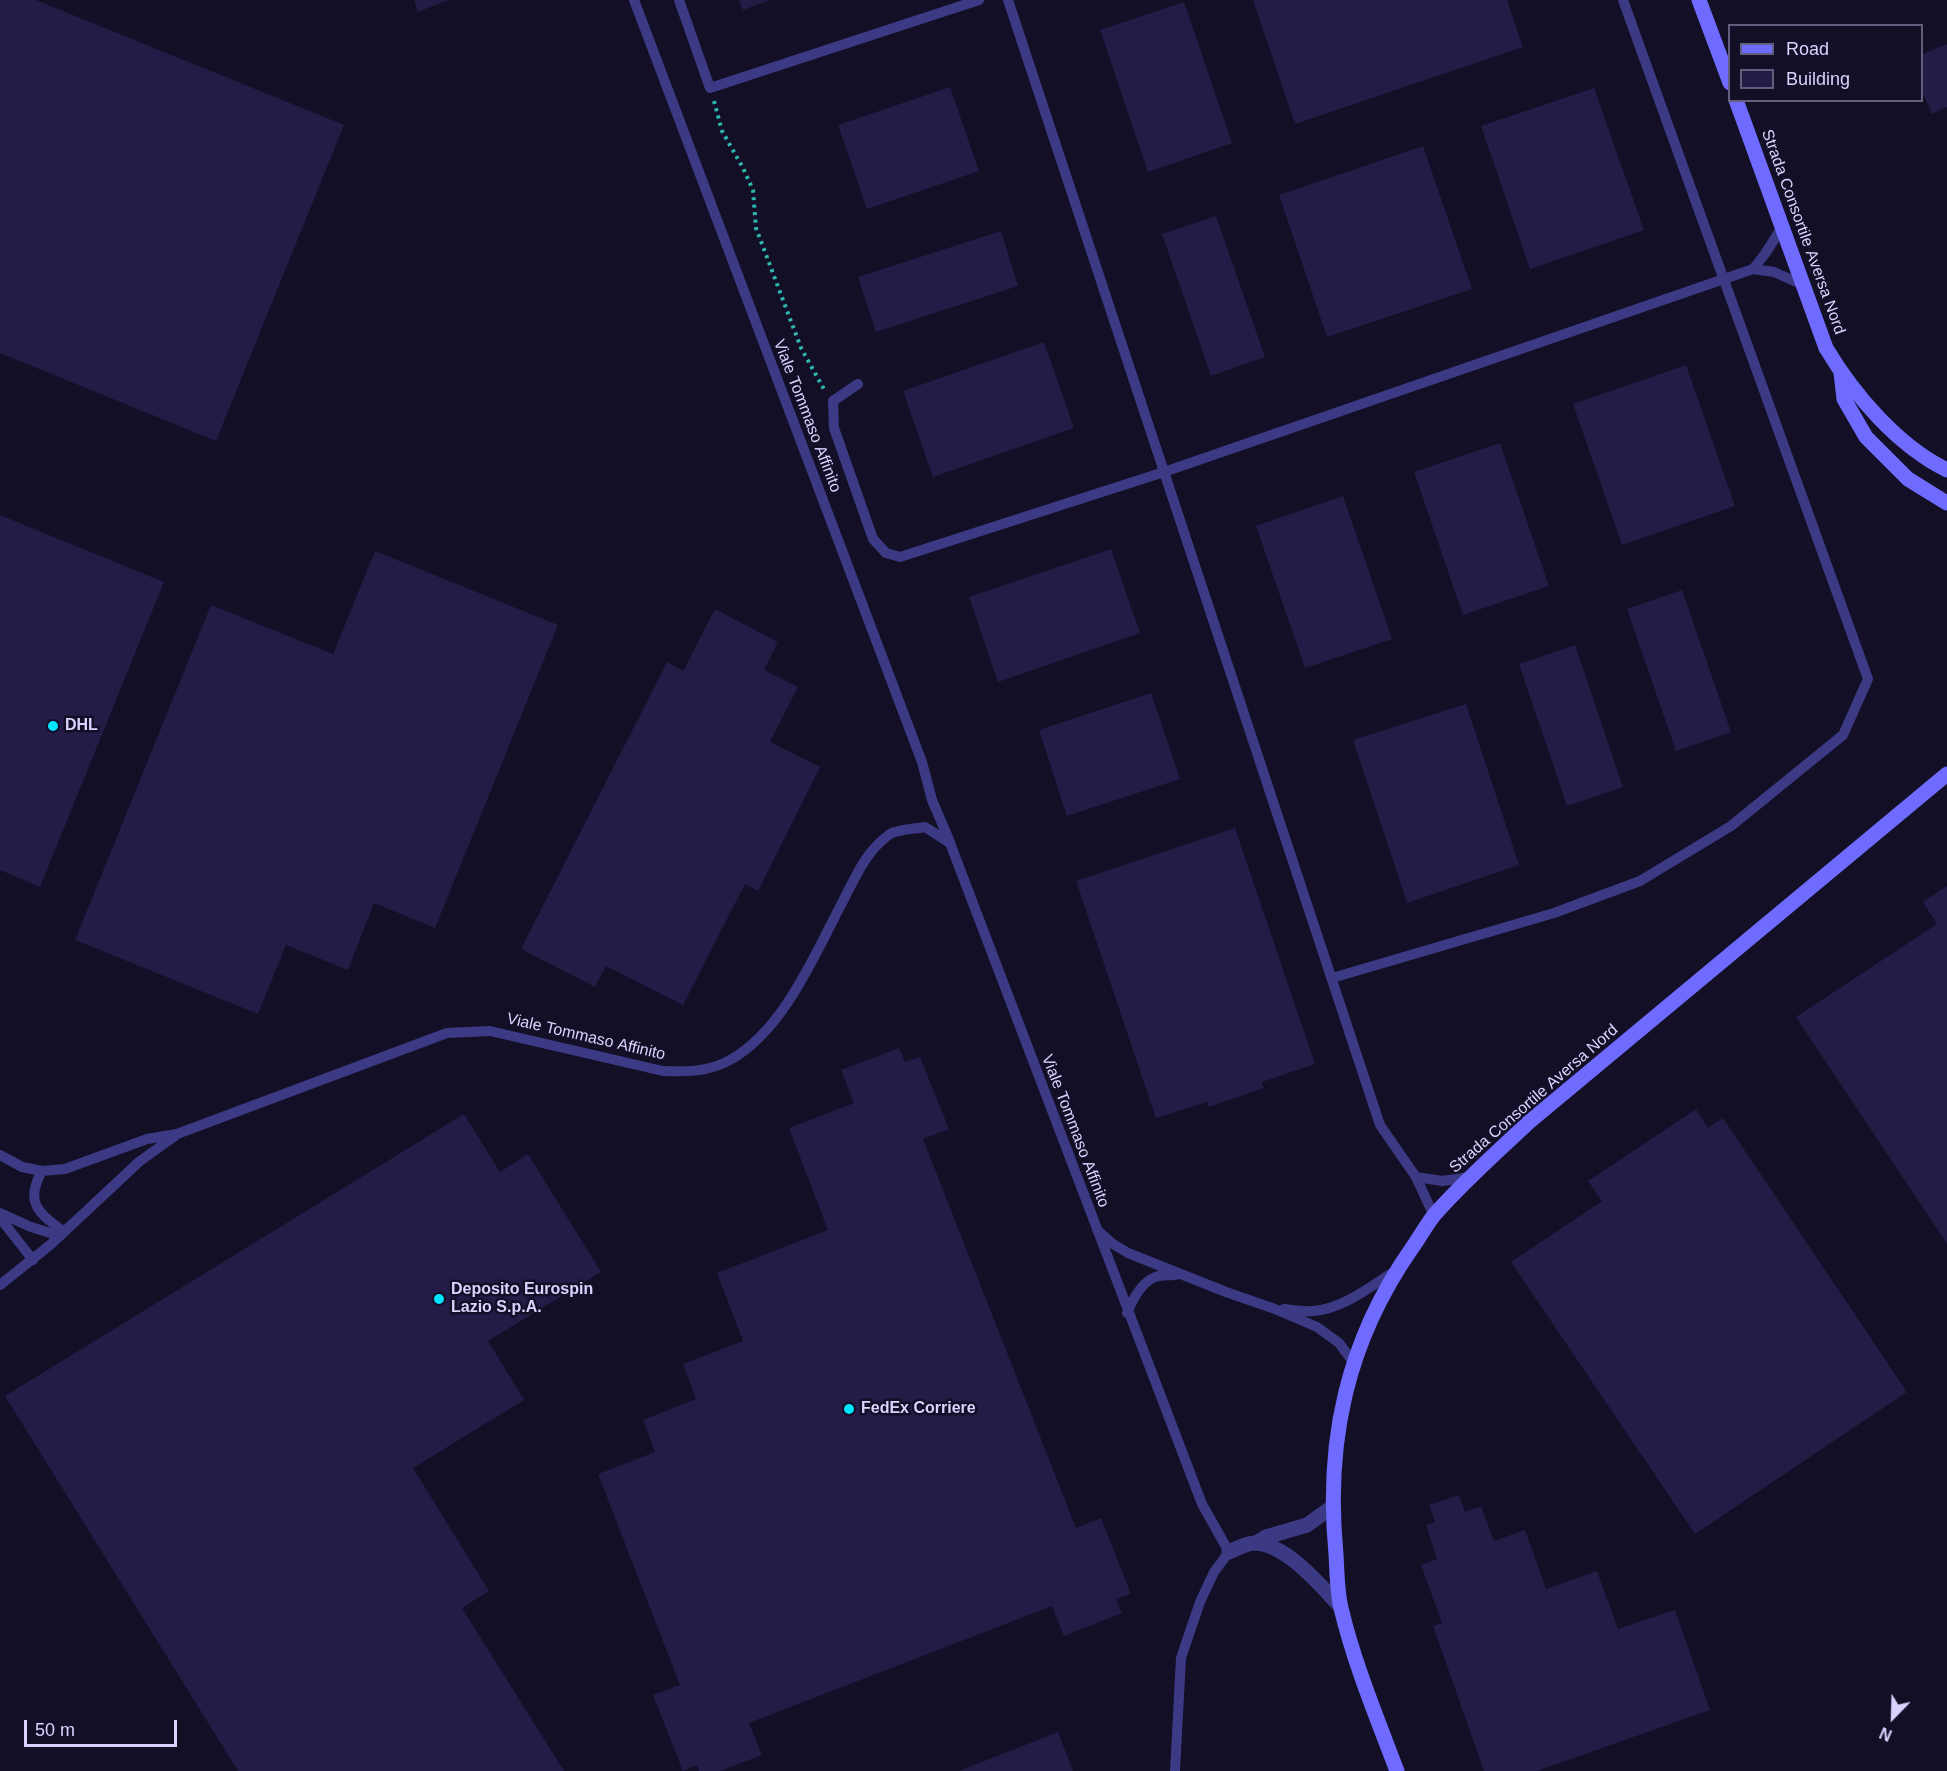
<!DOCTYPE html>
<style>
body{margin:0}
#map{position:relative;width:1947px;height:1771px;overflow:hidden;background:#130f26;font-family:Helvetica,sans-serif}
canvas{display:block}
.legend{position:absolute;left:1728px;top:24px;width:195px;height:78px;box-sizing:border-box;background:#130f26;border:2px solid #625e7d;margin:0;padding:8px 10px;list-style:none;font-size:18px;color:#d9d4ff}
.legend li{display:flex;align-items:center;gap:12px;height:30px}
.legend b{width:30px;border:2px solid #625e7d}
.north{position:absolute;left:1863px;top:1687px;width:60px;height:60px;-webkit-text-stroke:4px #130f26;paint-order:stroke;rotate:203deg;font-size:16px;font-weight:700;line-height:24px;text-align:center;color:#d9d4ff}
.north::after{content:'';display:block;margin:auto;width:21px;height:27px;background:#d9d4ff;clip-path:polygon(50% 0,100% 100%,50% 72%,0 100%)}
.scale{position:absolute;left:24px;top:1720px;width:153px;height:27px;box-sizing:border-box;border:3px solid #d9d4ff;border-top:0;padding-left:8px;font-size:18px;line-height:21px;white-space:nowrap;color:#d9d4ff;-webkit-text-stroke:4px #130f26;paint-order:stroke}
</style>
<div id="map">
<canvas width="1947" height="1771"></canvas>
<ul class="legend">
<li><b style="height:8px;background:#6f6bff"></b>Road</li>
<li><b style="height:16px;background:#241b47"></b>Building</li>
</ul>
<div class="north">N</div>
<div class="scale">50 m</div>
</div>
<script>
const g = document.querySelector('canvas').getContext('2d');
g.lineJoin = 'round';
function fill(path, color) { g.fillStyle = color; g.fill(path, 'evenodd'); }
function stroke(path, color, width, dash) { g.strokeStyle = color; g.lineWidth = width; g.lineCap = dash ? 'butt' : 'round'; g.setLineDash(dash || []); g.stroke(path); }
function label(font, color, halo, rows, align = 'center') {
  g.font = font + ' Helvetica,sans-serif'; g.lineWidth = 5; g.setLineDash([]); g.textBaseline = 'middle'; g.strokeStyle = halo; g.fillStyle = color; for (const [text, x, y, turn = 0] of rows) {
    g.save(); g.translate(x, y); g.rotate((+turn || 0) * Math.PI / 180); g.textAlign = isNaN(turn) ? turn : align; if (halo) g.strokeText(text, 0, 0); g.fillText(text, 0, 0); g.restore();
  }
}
const building = new Path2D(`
 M0,0H36L344,125L216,441L0,353Z
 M414,0H448L418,12Z
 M739,0H770L743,10Z
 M1253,0H1507L1523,47L1295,124Z
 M1184,2L1232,143L1148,172L1100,30Z
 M1944,45H1947V107L1932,114L1922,91V54Z
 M950,87L979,171L867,209L838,125Z
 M1594,88L1644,230L1530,269L1481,126Z
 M1423,146L1472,289L1327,337L1279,195Z
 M1216,216L1265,357L1211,376L1162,234Z
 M1001,231L1018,286L876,332L858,277Z
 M1044,342L1074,428L933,477L903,391Z
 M1686,365L1735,506L1622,545L1573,404Z
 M1500,443L1549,586L1463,615L1414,472Z
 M1343,496L1392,639L1305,668L1256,526Z
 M0,515L164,582L40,887L0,870Z
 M1111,549L1140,633L998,682L969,597Z
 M375,551L558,625L435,928L374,903L348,970L286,945L258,1014L75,940L211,605L333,654Z
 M1682,590L1731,732L1676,751L1627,609Z
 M715,609L778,642L764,670L798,687L770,742L820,767L758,891L745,884L683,1005L606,966L595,987L521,949L667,662L683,671Z
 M1575,645L1623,787L1567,806L1519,664Z
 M1151,693L1180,779L1067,816L1039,730Z
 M1466,704L1519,865L1407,903L1353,740Z
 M1235,828L1315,1064L1262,1082L1264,1088L1209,1107L1207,1102L1156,1118L1076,881Z
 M1947,886V1244L1796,1017L1937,924L1923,902Z
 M899,1048L905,1062L920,1057L949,1129L923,1139L1076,1528L1101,1518L1131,1594L1116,1599L1122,1613L1064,1636L1052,1606L749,1723L762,1755L720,1771H699L697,1765L683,1771L653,1695L680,1685L598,1474L655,1452L643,1420L696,1399L683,1364L743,1341L717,1273L828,1230L789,1128L854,1103L841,1070Z
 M1696,1109L1708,1128L1723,1118L1907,1392L1695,1534L1511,1262L1602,1201L1588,1181Z
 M464,1114L500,1172L528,1154L601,1272L488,1341L524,1400L413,1468L489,1591L462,1608L564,1771H238L5,1396Z
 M1459,1495L1465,1512L1481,1506L1494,1541L1525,1530L1546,1589L1597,1571L1618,1629L1675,1610L1710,1710L1537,1771H1484L1433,1626L1442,1623L1421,1565L1437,1559L1426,1525L1435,1522L1429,1505Z
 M1058,1732L1073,1771H959Z`);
const path = new Path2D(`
 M714,101L722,131L743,168L753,190L756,228L801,348L825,391`);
const lane = new Path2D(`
 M634,0L922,762L932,800L950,842
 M679,0L710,88L979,0
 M1008,0L1380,1125L1416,1177L1434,1216
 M1753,269L1765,254L1782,227
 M858,384L833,401L834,428L873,539L886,553L900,557L1164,472L1753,269L1774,272L1803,285
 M1332,978L1554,913L1640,881L1731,826L1843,735L1868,679L1623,0
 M0,1155L22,1167L42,1171L65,1169L147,1139L177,1134L447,1033L490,1031L663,1071C685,1072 709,1072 730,1060C784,1030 815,954 843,901C856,876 866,851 890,834C898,829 915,829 925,827L950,843L1202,1504L1229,1552L1214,1572L1200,1602L1181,1658L1175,1771
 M42,1171C24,1203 39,1213 64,1232
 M1416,1177L1442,1181L1470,1177
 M0,1213L31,1227L60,1236
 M0,1218L33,1260
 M1097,1230L1113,1244L1128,1253L1226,1292L1275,1309L1317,1327L1339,1343L1353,1362
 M0,1285L50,1245L140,1161L175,1136
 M1284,1309C1293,1310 1304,1312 1313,1311C1343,1309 1371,1286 1395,1271
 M1127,1313C1133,1299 1141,1283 1155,1277C1161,1275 1170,1275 1176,1275`);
const street = new Path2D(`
 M1256,1543L1266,1537L1307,1525L1332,1507
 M1229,1552C1238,1548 1246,1543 1255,1543C1286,1544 1320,1585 1340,1606`);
const secondary = new Path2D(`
 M1699,0L1730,83
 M1736,100L1826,348C1854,395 1898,446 1947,470
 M1841,373L1844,399L1866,437L1908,479L1947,503
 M1397,1771C1377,1718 1354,1663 1341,1608C1337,1591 1337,1571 1336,1554C1325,1441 1347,1341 1412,1248C1420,1237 1426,1225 1435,1214C1464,1181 1497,1152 1529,1122L1947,774`);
const markers = [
 [53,726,6,"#00e5ff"],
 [439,1299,6,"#00e5ff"],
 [849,1409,6,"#00e5ff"]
];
const streetNames = [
 ["Strada Consortile Aversa Nord",1803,232,70],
 ["Viale Tommaso Affinito",807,416,69],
 ["Viale Tommaso Affinito",586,1037,13],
 ["Strada Consortile Aversa Nord",1534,1099,-41],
 ["Viale Tommaso Affinito",1075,1131,69]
];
const poiNames = [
 ["DHL",65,726],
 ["Deposito Eurospin",451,1290],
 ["Lazio S.p.A.",451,1308],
 ["FedEx Corriere",861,1409]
];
fill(building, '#241b47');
stroke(path, '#2fb8b0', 4, [3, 4.5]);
stroke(lane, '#3d3a85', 10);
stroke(street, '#3d3a85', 15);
stroke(secondary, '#6f6bff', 15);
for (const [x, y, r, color] of markers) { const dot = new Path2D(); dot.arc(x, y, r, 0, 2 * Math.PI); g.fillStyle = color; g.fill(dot); stroke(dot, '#130f26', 2); }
label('16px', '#d9d4ff', '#130f26', streetNames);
label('bold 16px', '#d9d4ff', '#130f26', poiNames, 'left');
</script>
